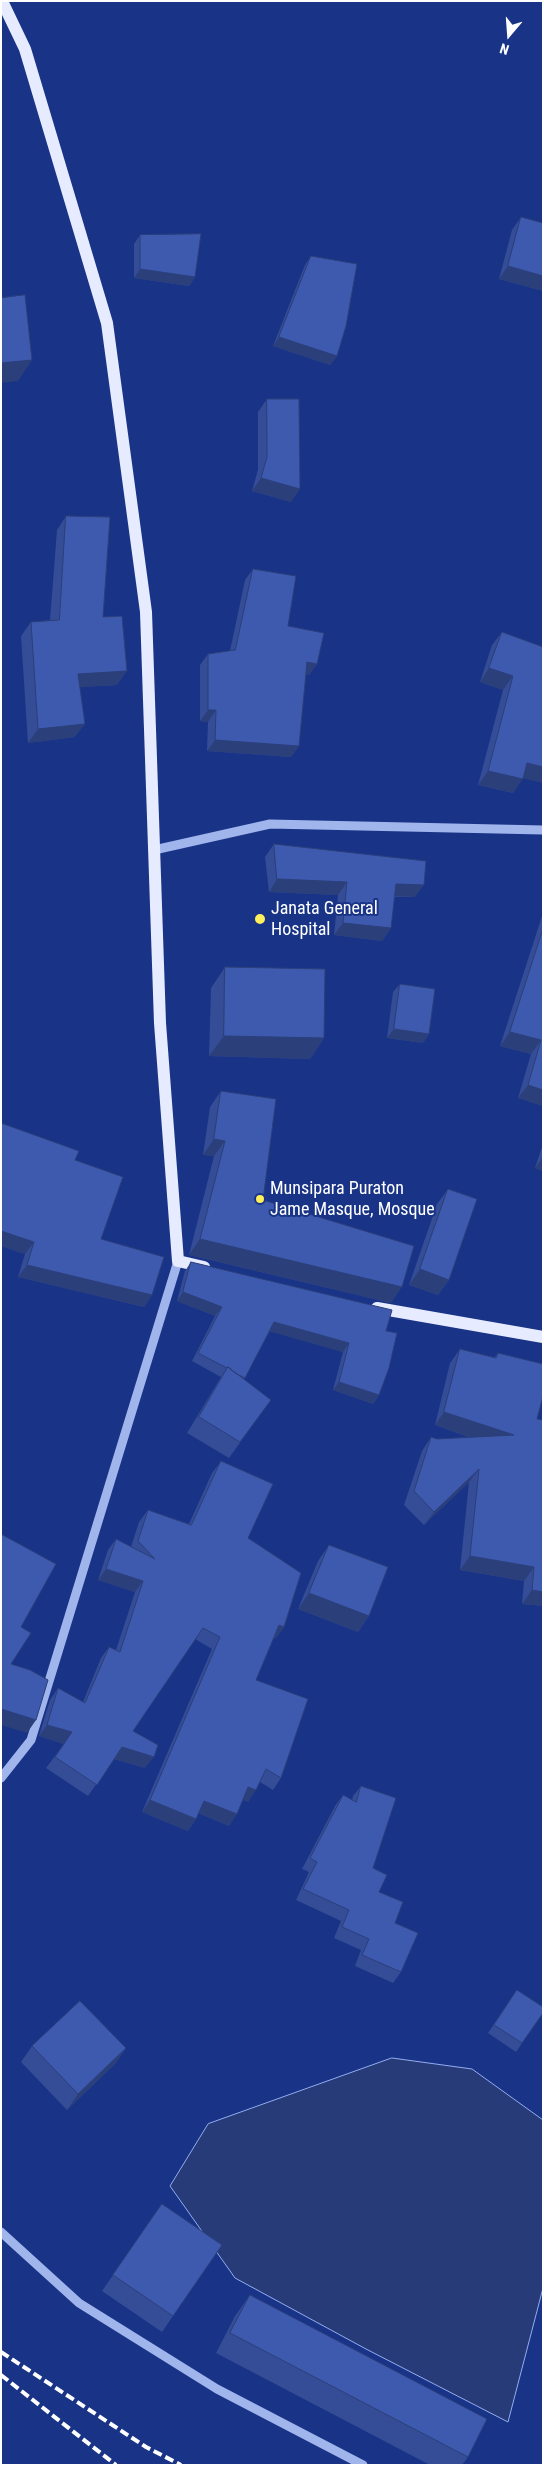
<!DOCTYPE html>
<style>
body{margin:0}
#map{position:relative;width:544px;height:2466px;overflow:hidden;background:#193487;font-family:"Roboto Condensed",sans-serif}
canvas{display:block}
.frame{position:absolute;inset:0;border:2px solid #fff;pointer-events:none}
.north{position:absolute;left:484px;top:10px;width:50px;height:50px;-webkit-text-stroke:4px #193487;paint-order:stroke;rotate:198deg;font-size:14px;font-weight:700;line-height:20px;text-align:center;color:#fff}
.north::after{content:'';display:block;margin:auto;width:18px;height:22px;background:#fff;clip-path:polygon(50% 0,100% 100%,50% 72%,0 100%)}
</style>
<div id="map">
<canvas width="544" height="2466"></canvas>
<div class="frame"></div>
<div class="north">N</div>
</div>
<script>
const g = document.querySelector('canvas').getContext('2d');
g.lineJoin = 'round';
function fill(path, color) { g.fillStyle = color; g.fill(path, 'evenodd'); }
function stroke(path, color, width, dash) { g.strokeStyle = color; g.lineWidth = width; g.lineCap = dash ? 'butt' : 'round'; g.setLineDash(dash || []); g.stroke(path); }
function label(font, color, halo, rows, align = 'center') {
  g.font = font + ' "Roboto Condensed",sans-serif'; g.lineWidth = 4; g.setLineDash([]); g.textBaseline = 'middle'; g.strokeStyle = halo; g.fillStyle = color; for (const [text, x, y, turn = 0] of rows) {
    g.save(); g.translate(x, y); g.rotate((+turn || 0) * Math.PI / 180); g.textAlign = isNaN(turn) ? turn : align; if (halo) g.strokeText(text, 0, 0); g.fillText(text, 0, 0); g.restore();
  }
}
const water = new Path2D(`
 M392,2058L472,2069L543,2120V2288L508,2422L366,2349L235,2278L170,2186L208,2124Z`);
const minor = new Path2D(`
 M154,850L270,824L543,830
 M1,1778L31,1740L178,1261
 M1,2232L79,2303L217,2389L363,2465`);
const major = new Path2D(`
 M2,1L25,49L107,323L146,612L160,1023L178,1261L204,1267
 M377,1308L543,1337`);
const rail = new Path2D(`
 M1,2352L146,2447L181,2465
 M1,2375L116,2465`);
const wall = new Path2D(`
 M521,217L543,223V291L499,279L512,230Z
 M140,235L195,277L189,286L134,278V244Z
 M311,256L337,356L330,365L273,346L305,265Z
 M267,399L291,502L252,491L258,470V412Z
 M66,516L103,617L117,685L80,687L75,737L28,743L21,636L31,622L50,620L57,530Z
 M253,569L288,626L317,664L309,675L306,674L299,746L291,757L207,751L208,722L200,721V665L208,654L230,651L245,580Z
 M502,632L543,647V783L523,778L513,793L478,785L503,690L480,682L492,645Z
 M274,844L415,897H394L391,928L382,941L334,935L338,895L269,892L265,857Z
 M543,913V1106L518,1098L531,1054L500,1046Z
 M225,967L324,1038L310,1059L209,1056L211,988Z
 M400,984L429,1034L423,1043L387,1038L393,992Z
 M221,1091L263,1200L391,1303L189,1255L214,1156L203,1155L210,1107Z
 M1,1123L75,1160L101,1239L152,1295L144,1307L18,1277L25,1254L1,1246Z
 M543,1144V1171L535,1168Z
 M448,1189L449,1280L438,1295L409,1285L437,1204Z
 M191,1262L386,1331L379,1395L373,1404L333,1390L343,1352L270,1331L244,1379L260,1415L229,1458L187,1433L221,1377L192,1361L215,1316L177,1301L185,1271Z
 M460,1349L494,1358L498,1353L537,1419L543,1420V1606L522,1604L524,1581L460,1570L469,1482L424,1525L404,1505L422,1451L431,1437L437,1439L471,1438L435,1425L450,1363Z
 M221,1461L248,1538L284,1627L276,1638H274L256,1680L281,1778L273,1790L260,1782L248,1802L243,1800L229,1826L198,1813L196,1819L188,1831L142,1812L212,1649L195,1639L133,1731L145,1768L114,1759L88,1796L46,1768L64,1744L39,1736L50,1700L58,1688L83,1702L101,1658L109,1647L116,1650L135,1592L98,1580L108,1550L116,1539L131,1547L139,1522L148,1510L189,1524L212,1473Z
 M329,1545L369,1616L358,1632L298,1609L318,1561Z
 M361,1786L373,1868L379,1892L395,1923L401,1972L393,1983L355,1966L361,1950L334,1938L341,1921L296,1900L309,1872L302,1869L335,1806L343,1795L352,1800L353,1796Z
 M517,1990L543,2013L516,2052L488,2033Z
 M32,2046L126,2048L115,2064L67,2110L21,2062Z
 M162,2204L222,2245L162,2332L102,2291Z
 M250,2295L468,2457L462,2465H430L216,2353L235,2316Z`);
const shadedWall = new Path2D(`
 M508,266L543,276V291L499,279Z
 M140,269L195,277L189,286L134,278Z
 M279,337L337,356L330,365L273,346Z
 M32,360L18,381L1,383V363Z
 M261,478L300,489L291,502L252,491Z
 M307,662L317,664L309,675L299,673Z
 M489,668L513,676L503,690L480,682Z
 M127,671L117,685L69,688L78,674Z
 M208,710H216L208,722L200,721Z
 M85,724L75,737L28,743L38,729Z
 M215,740L299,746L291,757L207,751Z
 M527,763L543,767V783L517,777Z
 M488,771L523,779L513,793L478,785Z
 M277,879L347,882L338,895L269,892Z
 M396,884L424,885L415,897L387,896Z
 M343,923L391,928L382,941L334,935Z
 M394,1029L429,1034L423,1043L387,1038Z
 M510,1032L541,1040L531,1054L500,1046Z
 M224,1036L324,1038L310,1059L209,1056Z
 M528,1085L543,1090V1106L518,1098Z
 M214,1139L225,1141L214,1156L203,1155Z
 M543,1157V1171L535,1168Z
 M1,1231L34,1242L25,1254L1,1246Z
 M200,1239L402,1287L391,1303L189,1255Z
 M27,1265L152,1295L144,1307L18,1277Z
 M420,1269L449,1280L438,1295L409,1285Z
 M183,1292L222,1307L215,1316L177,1301Z
 M274,1322L349,1343L343,1352L268,1331Z
 M339,1382L379,1395L373,1404L333,1390Z
 M444,1412L514,1435L504,1449L435,1425Z
 M479,1469L469,1482L424,1525L434,1512Z
 M470,1556L534,1567L524,1581L460,1570Z
 M106,1569L143,1581L135,1592L98,1580Z
 M532,1590L543,1592V1606L522,1604Z
 M309,1593L369,1616L358,1632L298,1609Z
 M279,1625L284,1627L276,1638L271,1637Z
 M1,1709L36,1720L27,1733L1,1725Z
 M47,1725L72,1732L64,1744L39,1736Z
 M122,1747L154,1757L145,1768L114,1759Z
 M248,1787L256,1790L248,1802L240,1799Z
 M150,1800L196,1819L188,1831L142,1812Z
 M204,1801L237,1814L229,1826L196,1812Z
 M126,2048L115,2064L67,2110L78,2094Z`);
const building = new Path2D(`
 M521,217L543,223V276L508,266Z
 M201,234L195,277L140,269V235Z
 M311,256L357,264L346,326L337,356L279,337Z
 M25,295L32,360L1,363V298Z
 M267,399H299L300,489L261,478L267,457Z
 M66,516L110,517L103,617L122,616L127,671L78,674L85,724L38,729L31,622L59,620Z
 M253,569L296,576L288,626L324,633L317,664L307,662L299,746L215,740L216,710H208V654L235,650Z
 M502,632L543,647V767L527,763L523,779L488,771L513,676L489,668Z
 M274,844L426,861L424,885L396,884L391,928L343,923L347,882L277,879Z
 M543,929V1090L528,1085L541,1040L510,1032Z
 M225,967L325,969L324,1038L224,1036Z
 M400,984L435,989L429,1034L394,1029Z
 M221,1091L276,1099L263,1200L414,1246L402,1287L200,1239L225,1141L214,1139Z
 M1,1123L79,1151L75,1160L123,1177L101,1239L164,1257L152,1295L27,1265L34,1242L1,1231Z
 M448,1189L477,1199L449,1280L420,1269Z
 M191,1262L392,1310L386,1331L397,1333L389,1368L379,1395L339,1382L349,1343L274,1322L245,1378L235,1373L228,1367L227,1368L198,1353L222,1307L183,1292Z
 M460,1349L496,1358L498,1353L543,1364V1396L537,1419L543,1420V1592L532,1590L534,1567L470,1556L479,1469L434,1512L414,1491L431,1437L437,1439L514,1435L444,1412Z
 M228,1367L271,1400L240,1442L199,1417Z
 M221,1461L273,1484L248,1538L301,1573L284,1627L279,1625L256,1680L308,1699L281,1778L266,1769L256,1790L248,1787L237,1814L204,1801L196,1819L150,1800L220,1637L203,1628L133,1731L158,1745L154,1757L122,1747L97,1785L55,1757L72,1732L47,1725L58,1688L85,1703L109,1647L120,1652L143,1581L106,1569L116,1539L155,1559L138,1541L148,1510L191,1525Z
 M1,1534L56,1564L21,1627L31,1633L11,1664L30,1670L48,1680L36,1720L1,1709Z
 M329,1545L388,1567L369,1616L309,1593Z
 M361,1786L396,1798L373,1868L387,1875L379,1892L403,1902L395,1923L418,1933L401,1972L362,1955L369,1939L342,1927L349,1910L303,1889L317,1862L310,1858L343,1795L356,1802Z
 M517,1990L543,2007V2013L522,2043L494,2025Z
 M80,2001L126,2048L78,2094L32,2046Z
 M162,2204L222,2245L173,2316L113,2275Z
 M250,2295L487,2419L468,2457L230,2333Z`);
const markers = [
 [260,919,6,"#ffef5c"],
 [260,1199,5,"#ffef5c"]
];
const poiNames = [
 ["Janata General",271,909],
 ["Hospital",271,930],
 ["Munsipara Puraton",270,1189],
 ["Jame Masque, Mosque",270,1210]
];
fill(water, '#273b79');
stroke(water, '#94adef', 1);
stroke(minor, '#a1b5ed', 9);
stroke(major, '#e6ebff', 12);
stroke(rail, '#fff', 4, [9, 4]);
fill(wall, '#354d96');
fill(shadedWall, '#2b3f7a');
fill(building, '#3e5aae');
stroke(building, '#2b3f7a', 1);
for (const [x, y, r, color] of markers) { const dot = new Path2D(); dot.arc(x, y, r, 0, 2 * Math.PI); g.fillStyle = color; g.fill(dot); stroke(dot, '#193487', 2); }
label('18px', '#fff', '#193487', poiNames, 'left');
</script>
